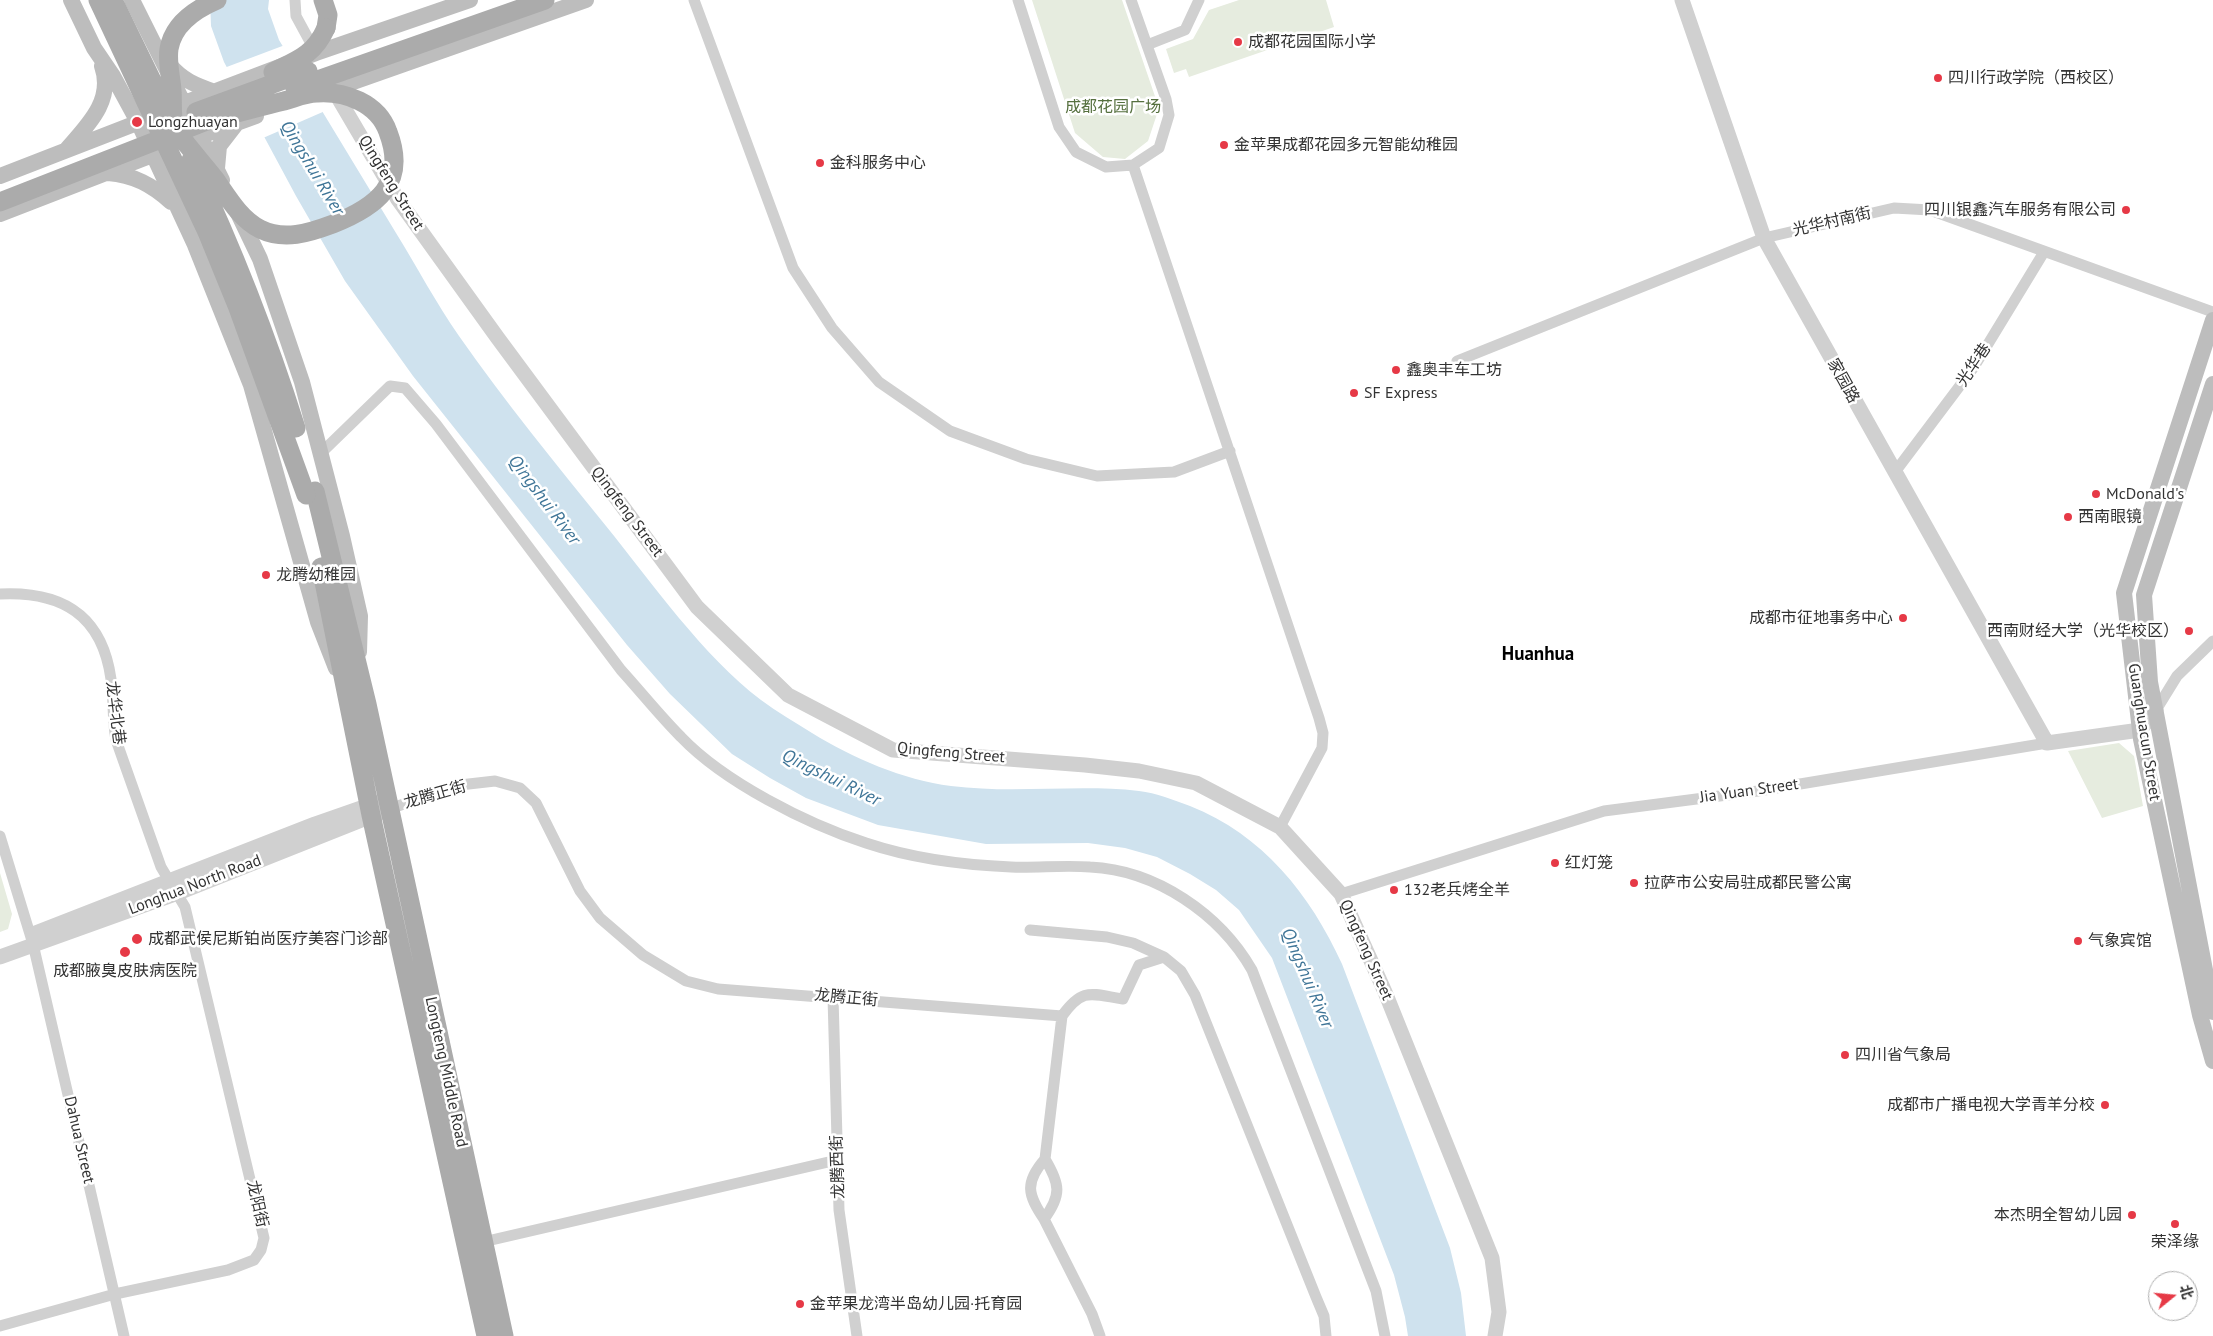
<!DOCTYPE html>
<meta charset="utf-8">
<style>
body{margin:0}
#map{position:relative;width:2213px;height:1336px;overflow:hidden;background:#fff;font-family:"PT Sans","Noto Sans SC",sans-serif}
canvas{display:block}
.north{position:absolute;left:2148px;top:1271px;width:50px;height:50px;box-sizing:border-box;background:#fff;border:1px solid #adadad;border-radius:50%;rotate:73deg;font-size:14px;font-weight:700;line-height:20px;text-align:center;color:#333}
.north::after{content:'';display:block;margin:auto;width:18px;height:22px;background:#e63946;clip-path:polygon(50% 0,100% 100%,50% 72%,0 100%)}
</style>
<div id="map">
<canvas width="2213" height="1336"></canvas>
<div class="north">北</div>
</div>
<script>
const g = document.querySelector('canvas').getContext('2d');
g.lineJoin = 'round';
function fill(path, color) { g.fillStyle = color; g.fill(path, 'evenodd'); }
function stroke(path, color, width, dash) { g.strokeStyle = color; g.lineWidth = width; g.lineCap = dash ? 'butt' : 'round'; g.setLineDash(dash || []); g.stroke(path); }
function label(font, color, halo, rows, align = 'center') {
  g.font = font + ' "PT Sans","Noto Sans SC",sans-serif'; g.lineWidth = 5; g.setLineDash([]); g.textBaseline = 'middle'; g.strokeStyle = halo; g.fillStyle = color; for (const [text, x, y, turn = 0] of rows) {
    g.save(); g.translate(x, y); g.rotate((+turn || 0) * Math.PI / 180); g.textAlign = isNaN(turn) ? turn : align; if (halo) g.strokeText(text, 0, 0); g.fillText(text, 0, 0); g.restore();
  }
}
const green = new Path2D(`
 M1032,0H1122L1159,108L1148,141L1125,159L1103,157L1075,133Z
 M1239,0H1326L1334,27L1189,77L1186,69L1174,73L1166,49L1193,39L1209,10Z
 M2119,743L2134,756L2143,806L2102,818L2068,751Z
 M0,873L12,914L8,929L0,932Z`);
const water = new Path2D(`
 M210,0H269L268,9L279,40C318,104 357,169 396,233C417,267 436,303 459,336C505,402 556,464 606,526C652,583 703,656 761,700C777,712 795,722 812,733C853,758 903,780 951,786C1014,794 1077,784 1139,791C1156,793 1174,800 1190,806C1263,835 1310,894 1342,964L1450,1248L1461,1293L1466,1336H1408L1405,1317L1394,1275L1272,958L1239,910L1216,890L1190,874L1157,857L1125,848L1088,843L986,844L878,825L806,798L770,778L732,754L670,694L627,645L413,376L345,281L296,196L224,62L211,26Z`);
const pier = new Path2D(`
 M285,45L325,111L263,138L224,68Z`);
const minor = new Path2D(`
 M295,0L296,16L315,51
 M694,0L793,268L832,328L879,382L950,431L1026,459L1097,476L1174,472L1230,451
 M1018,0L1059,127L1076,152L1106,167L1133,165L1159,148L1169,115L1166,99L1131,0
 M1147,45L1185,30L1199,0
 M1133,165L1319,718L1323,733L1322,748L1280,827
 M1457,361L1764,238L1894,208L1930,210L2213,312
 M321,453L390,386L405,388L436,424L621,670C641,692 660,716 681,737C724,782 807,824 866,843C911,858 963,865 1011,867C1037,868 1064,865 1090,867C1156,870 1220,914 1252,970L1376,1291L1385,1336
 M1895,472L1974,367L2044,252
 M0,594C62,591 102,615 111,679C114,699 112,719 116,740L161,867L185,907L264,1238L261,1250L254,1260L228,1270L115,1294L0,1326
 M2156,710L2177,676L2213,641
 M389,809L460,785L495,781L520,788L536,803L580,891L600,918L643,955L686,981L718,989L1062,1016L1045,1159C1060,1184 1062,1195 1044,1219L1092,1314L1100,1336
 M0,836L33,944L124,1336
 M1341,894L1604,811L1758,791L2047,743
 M1030,930L1107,937L1133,943L1164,957
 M833,997L839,1210L857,1336
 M1062,1016C1083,987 1091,994 1123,999L1139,965L1164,957L1181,971L1195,995L1316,1297L1324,1316L1326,1336
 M1044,1219C1028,1195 1024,1183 1045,1159
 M483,1242L837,1160`);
const tertiary = new Path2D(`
 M1682,0L1764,238L2047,743L2140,730L2156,710
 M333,89L397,198L497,337L697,607L788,695L893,750L1085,765L1139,771L1196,783L1280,827L1341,894L1385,992L1492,1258L1499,1312L1495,1336
 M33,934L315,824L378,802
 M0,957L178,893L389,809`);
const secondary = new Path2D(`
 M71,0L94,48L113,76L138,122L195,245L251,385L318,622L336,668
 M132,0L222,180
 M169,64C182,80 195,85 215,92
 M322,93L586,0
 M174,107L316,53L470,0
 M190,140L256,116
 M67,149C88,125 114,100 102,66
 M217,168L219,146L236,124
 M108,173C134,175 152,185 171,202
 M0,176L147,119
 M237,211L260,259L302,382L342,536L360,616L359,652
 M0,214L160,152
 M2213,320L2124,593L2141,739L2200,1015L2213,1061
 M2213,384L2144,595L2150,682L2213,1012`);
const primary = new Path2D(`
 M323,0L328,15L326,28
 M315,491L367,704L504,1336
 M321,567L371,815L486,1336`);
const primaryBridge = new Path2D(`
 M98,0L207,232L238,308L306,495
 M113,0L171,120
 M273,72C297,60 314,55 326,28
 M295,88L545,0
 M196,112L308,71
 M207,121C233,114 259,107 284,101C295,98 306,93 317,93C345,91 378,103 388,132C408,184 376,207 333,224C309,233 284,241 260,229C240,219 227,196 215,179C206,167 180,138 175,128C171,118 173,101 172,90C171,77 167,63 169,49C173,24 196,9 217,0
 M191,160C232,247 267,336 296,428
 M0,202L217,117`);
const markers = [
 [1238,42,5,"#e63946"],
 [1938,78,5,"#e63946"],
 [137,122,6,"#e63946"],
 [1224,145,5,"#e63946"],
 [820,163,5,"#e63946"],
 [2126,210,5,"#e63946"],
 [1396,370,5,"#e63946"],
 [1354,393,5,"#e63946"],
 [2096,494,5,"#e63946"],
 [2068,517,5,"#e63946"],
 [266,575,5,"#e63946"],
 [1903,618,5,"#e63946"],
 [2189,631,5,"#e63946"],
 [1555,863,5,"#e63946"],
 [1634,883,5,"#e63946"],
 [1394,890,5,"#e63946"],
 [137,939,6,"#e63946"],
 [2078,941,5,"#e63946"],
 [125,952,6,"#e63946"],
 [1845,1055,5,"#e63946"],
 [2105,1105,5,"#e63946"],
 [2132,1215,5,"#e63946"],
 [2175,1224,5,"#e63946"],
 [800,1304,5,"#e63946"]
];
const poiNames = [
 ["成都花园国际小学",1248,42],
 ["四川行政学院（西校区）",1948,78],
 ["Longzhuayan",148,122],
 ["金苹果成都花园多元智能幼稚园",1234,145],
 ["金科服务中心",830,163],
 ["四川银鑫汽车服务有限公司",2116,210,"right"],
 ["鑫奥丰车工坊",1406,370],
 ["SF Express",1364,393],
 ["McDonald's",2106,494],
 ["西南眼镜",2078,517],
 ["龙腾幼稚园",276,575],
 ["成都市征地事务中心",1893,618,"right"],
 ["西南财经大学（光华校区）",2179,631,"right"],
 ["红灯笼",1565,863],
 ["拉萨市公安局驻成都民警公寓",1644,883],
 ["132老兵烤全羊",1404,890],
 ["成都武侯尼斯铂尚医疗美容门诊部",148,939],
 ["气象宾馆",2088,941],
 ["成都腋臭皮肤病医院",125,971,"center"],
 ["四川省气象局",1855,1055],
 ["成都市广播电视大学青羊分校",2095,1105,"right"],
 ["本杰明全智幼儿园",2122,1215,"right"],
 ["荣泽缘",2175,1242,"center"],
 ["金苹果龙湾半岛幼儿园·托育园",810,1304]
];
const parkNames = [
 ["成都花园广场",1113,107]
];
const streetNames = [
 ["Qingfeng Street",391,183,58],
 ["光华村南街",1832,222,-13],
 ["光华巷",1974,365,-56],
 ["家园路",1843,381,61],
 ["Qingfeng Street",627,512,53],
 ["龙华北巷",115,713,83],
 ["Guanghuacun Street",2144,732,81],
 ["Qingfeng Street",951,753,5],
 ["Jia Yuan Street",1749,791,-8],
 ["龙腾正街",435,795,-16],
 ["Longhua North Road",195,885,-21],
 ["Qingfeng Street",1366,950,66],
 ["龙腾正街",846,998,5],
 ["Longteng Middle Road",446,1072,78],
 ["Dahua Street",79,1140,77],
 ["龙腾西街",838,1167,-92],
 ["龙阳街",257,1204,77]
];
const waterNames = [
 ["Qingshui River",312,168,59],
 ["Qingshui River",544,500,53],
 ["Qingshui River",831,778,26],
 ["Qingshui River",1307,978,67]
];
const quarterNames = [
 ["Huanhua",1538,655]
];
fill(green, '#e6ecdf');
fill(water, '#cfe2ee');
fill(pier, '#fff');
stroke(minor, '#d0d0d0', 11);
stroke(tertiary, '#d0d0d0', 15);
stroke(secondary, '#bdbdbd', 16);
stroke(primary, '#ababab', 19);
stroke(primaryBridge, '#ababab', 19);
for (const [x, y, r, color] of markers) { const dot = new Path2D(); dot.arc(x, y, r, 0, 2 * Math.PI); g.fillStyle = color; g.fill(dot); stroke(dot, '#fff', 2); }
label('16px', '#333', '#fff', poiNames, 'left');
label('16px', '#56703f', '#fff', parkNames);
label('16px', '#333', '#fff', streetNames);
label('italic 18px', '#3f7597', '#fff', waterNames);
label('bold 19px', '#000', '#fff', quarterNames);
</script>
